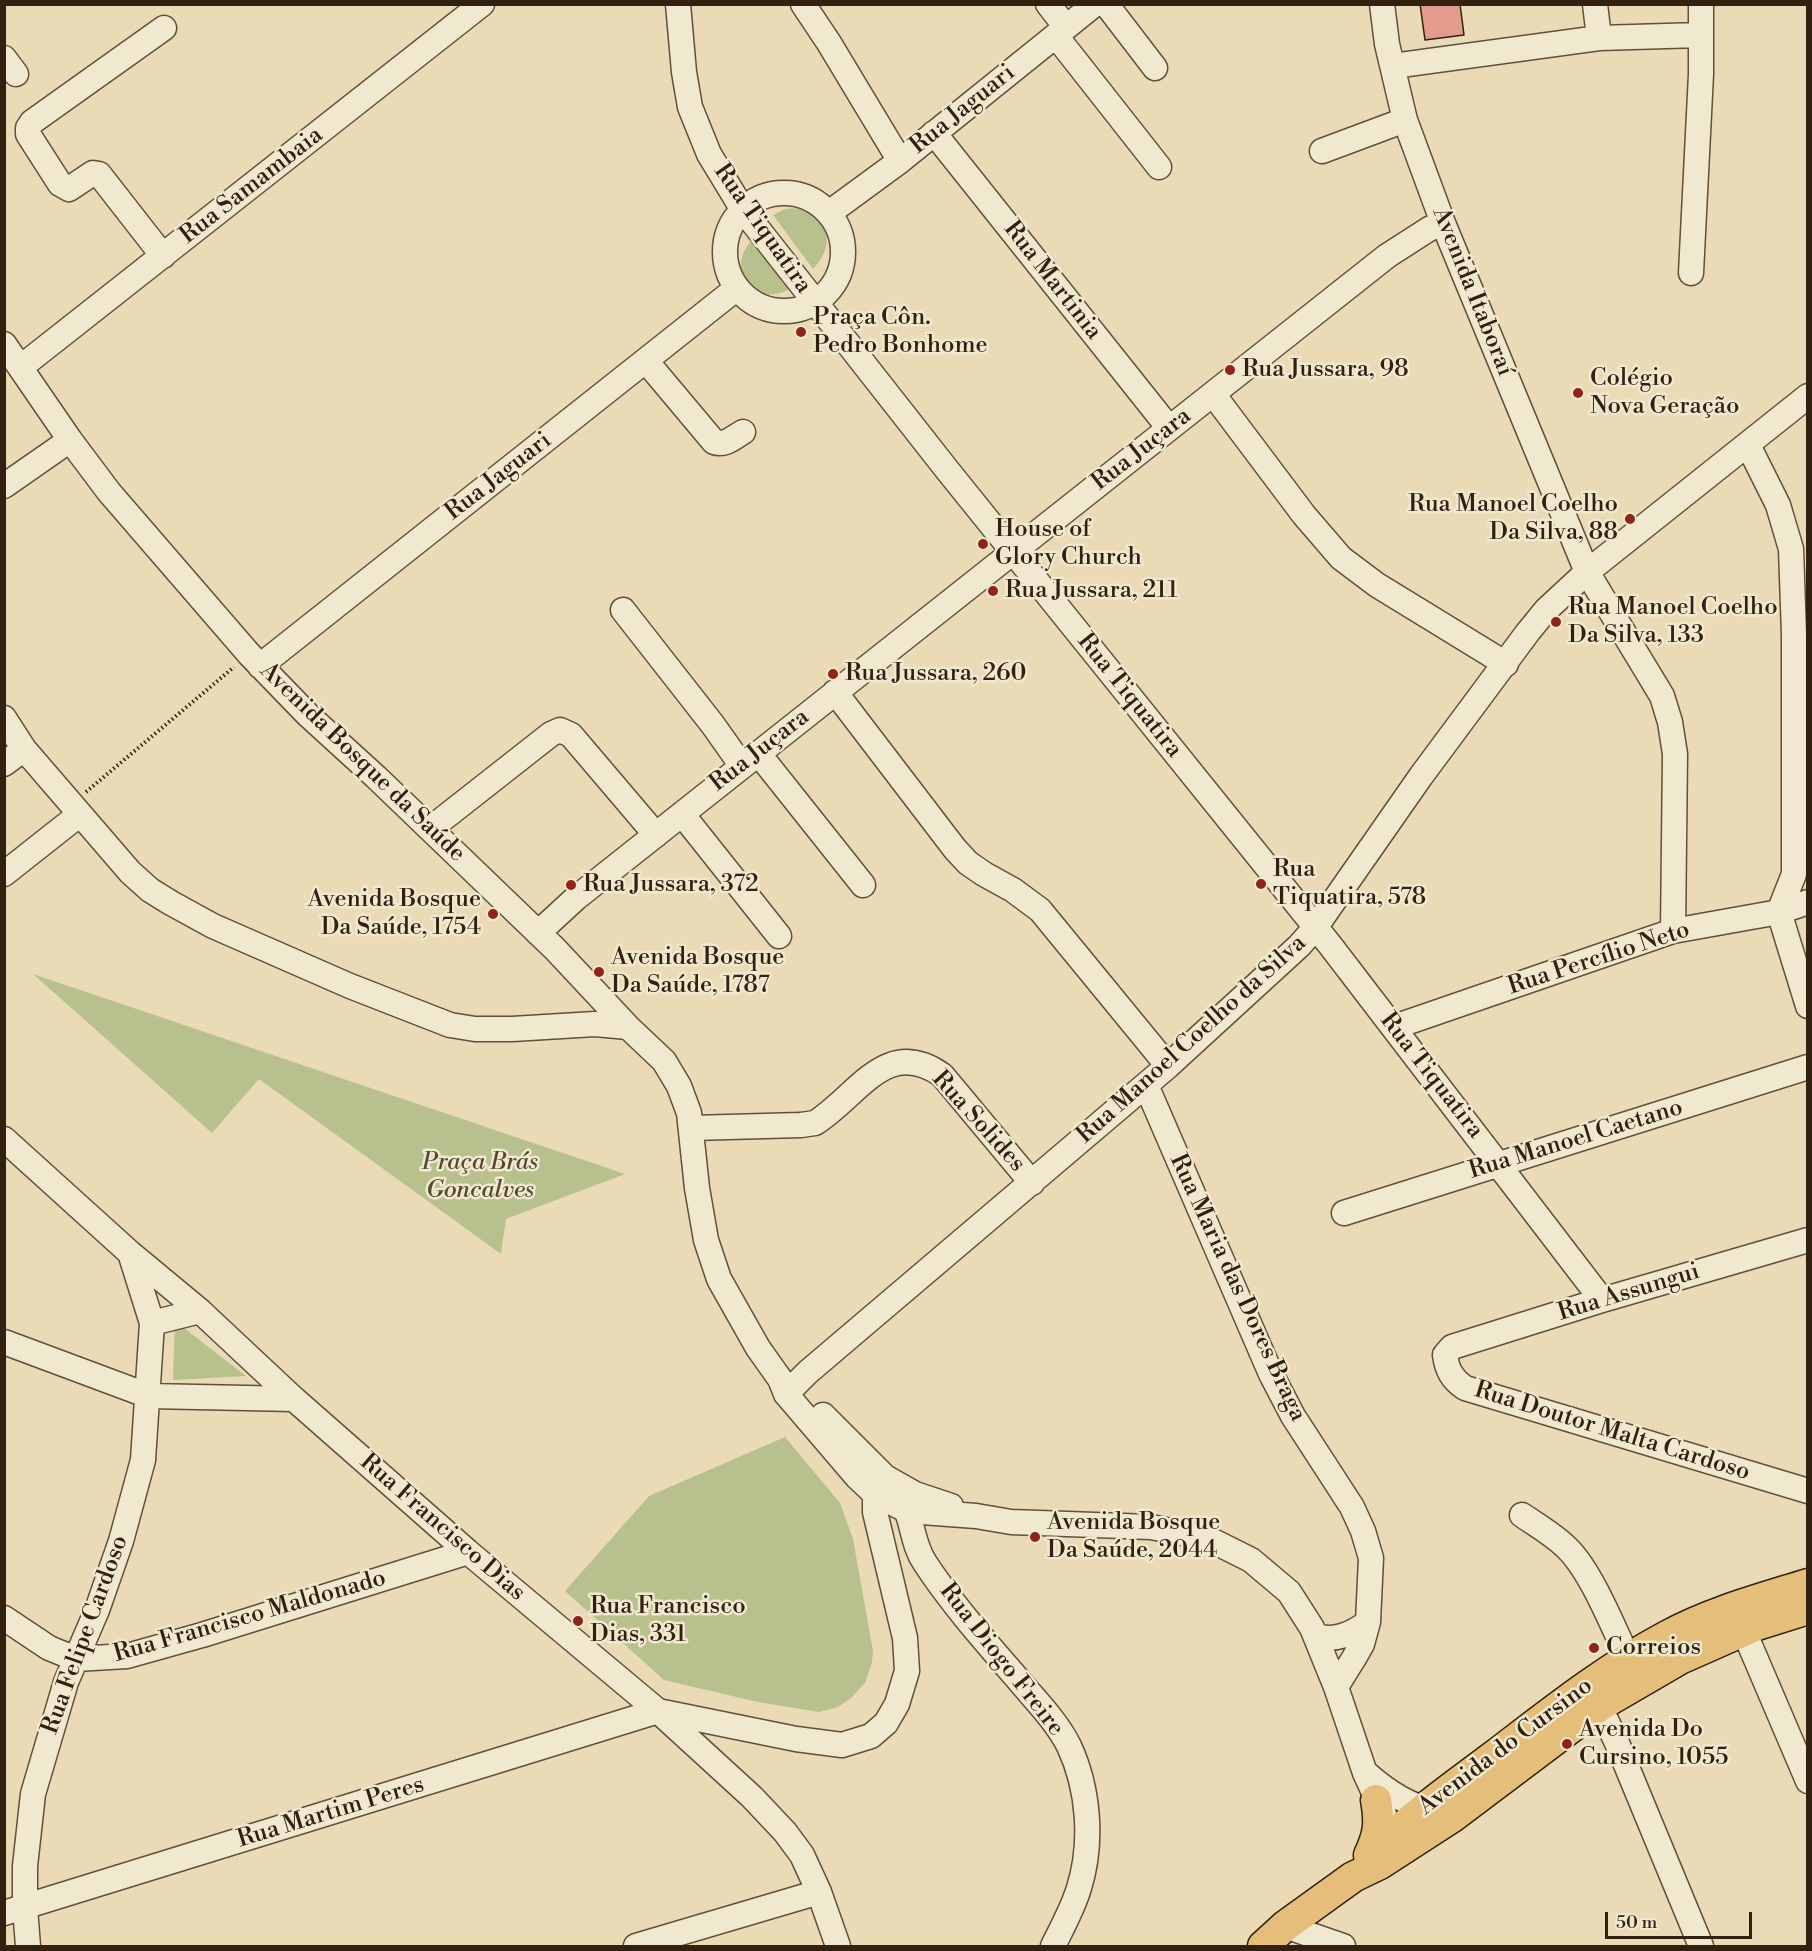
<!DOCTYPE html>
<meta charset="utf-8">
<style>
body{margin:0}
#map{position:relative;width:1812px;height:1951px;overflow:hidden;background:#eadbb6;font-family:"Libre Bodoni",serif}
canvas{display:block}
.frame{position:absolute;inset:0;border:6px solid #322111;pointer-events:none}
.scale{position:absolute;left:1605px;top:1912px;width:147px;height:27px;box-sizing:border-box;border:3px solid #322111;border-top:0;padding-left:8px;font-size:18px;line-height:21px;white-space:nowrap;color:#322111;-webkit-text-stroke:4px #f1e8d0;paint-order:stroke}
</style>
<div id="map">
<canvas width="1812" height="1951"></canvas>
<div class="frame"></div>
<div class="scale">50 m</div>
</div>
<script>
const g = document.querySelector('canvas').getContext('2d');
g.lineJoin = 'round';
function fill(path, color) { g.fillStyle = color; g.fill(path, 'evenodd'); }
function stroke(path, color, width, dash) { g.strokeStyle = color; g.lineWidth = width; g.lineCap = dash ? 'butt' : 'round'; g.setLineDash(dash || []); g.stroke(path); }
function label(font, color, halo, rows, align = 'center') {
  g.font = font + ' "Libre Bodoni",serif'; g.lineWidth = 5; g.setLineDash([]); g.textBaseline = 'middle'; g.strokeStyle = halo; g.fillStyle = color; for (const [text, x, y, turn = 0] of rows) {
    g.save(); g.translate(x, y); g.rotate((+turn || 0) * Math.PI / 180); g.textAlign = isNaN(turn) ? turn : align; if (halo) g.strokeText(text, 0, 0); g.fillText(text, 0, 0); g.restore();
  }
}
const green = new Path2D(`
 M798,208C830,218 836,245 813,269L773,215L785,209Z
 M753,239L790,289C753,309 723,270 753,239Z
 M33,974L625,1174L506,1219L501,1254L259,1079L212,1133Z
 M175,1321L246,1376L173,1380Z
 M785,1437L840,1503L853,1539L873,1651L872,1662L865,1683L851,1698L838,1707L819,1712L758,1702L664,1680L565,1591L649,1496Z`);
const building = new Path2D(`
 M1420,4H1460L1464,35L1425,40Z`);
const path = new Path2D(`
 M86,792L234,667`);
const minor = new Path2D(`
 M678,4L684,72L690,107L709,154L743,210L948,471L1330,945L1602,1300
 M803,4L829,43L900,161
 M1048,4L1066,27
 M1106,4L1155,68
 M1382,4L1387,44L1405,120L1443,223L1587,572L1662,696L1670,722L1675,754L1673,931
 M1595,4L1599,38
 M1056,36L1159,167
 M4,58L16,74
 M1393,66L1599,38L1700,35
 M934,133L1169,428
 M1322,151L1405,120
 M725 252a59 59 0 1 1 118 0a59 59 0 1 1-118 0Z
 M829,213L900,161L1095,4
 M163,256L99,174L93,173L69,189L60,184L28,134V128L32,122L164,28
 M1691,273L1701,74V4
 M4,344L70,440L109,492L249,654L308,715L376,777L555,949L628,1027L664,1061L679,1086L689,1113L697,1188L706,1240L719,1279L758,1348L780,1379L786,1394L857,1477L875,1494L908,1511L976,1516L1011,1522L1151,1527L1207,1538L1251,1560L1289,1592L1312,1628L1336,1687L1365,1773L1384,1814
 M646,361L714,442C725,446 733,438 743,432
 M21,367L482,4
 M1213,394L1304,515L1341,558L1377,585L1506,664
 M1748,445L1778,505L1791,549L1794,635V874L1779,912L1808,1006
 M4,486L70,440
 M623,610L713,725L742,766
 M260,666L737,288
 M835,692L955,849L968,863L984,874L1013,890L1040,910L1168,1066
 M4,718L24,749L130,872L150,890L171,903L213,926L350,986L450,1025L475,1029H512L595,1024L628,1027
 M758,753L863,885
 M4,764L24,749
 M682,814L779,936
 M430,829L551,734L560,730L571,735L656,835
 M4,874L80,814
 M538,933L576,898L682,814L1387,256L1429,229L1443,223
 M1394,1027L1673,931L1779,912L1808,902
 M1146,1085L1271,1374L1293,1416L1352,1507L1363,1531L1371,1558L1368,1622L1362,1644L1354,1658L1336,1687
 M692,1128L801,1125L815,1123C859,1095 886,1036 942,1075L1032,1183
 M4,1139L130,1253L200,1311L294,1399L468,1552L658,1711L752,1797L785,1832L802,1855L819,1892L838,1946
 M1344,1213L1808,1067
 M1808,1240L1602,1300L1452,1347L1445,1355C1447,1370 1452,1379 1465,1388L1808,1491
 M152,1323L200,1311
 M4,1342L149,1396L294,1399
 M786,1394L808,1372L1168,1066L1299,946L1315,928L1421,776L1528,632L1546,610L1587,572L1808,396
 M823,1415L885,1477L915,1494L951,1506
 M902,1500C913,1520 912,1544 925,1563C952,1604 984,1640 1016,1677C1034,1699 1056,1720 1069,1746C1089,1789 1093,1843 1079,1888C1073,1908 1062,1928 1053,1946
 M1522,1515C1538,1526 1554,1535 1567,1548C1594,1574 1618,1640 1636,1675
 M1737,1615L1808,1781
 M4,1618L49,1648L76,1659L127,1656L202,1635L468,1552
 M1315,1635C1333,1643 1354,1633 1368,1622
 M1593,1692L1617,1743L1701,1946
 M1367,1774C1391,1795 1408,1804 1438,1814
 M4,1913L658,1711L796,1739L842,1745L871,1736L886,1723L897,1704L907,1671L905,1638L875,1512V1494L885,1477
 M1285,1926L1343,1946
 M28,1946L25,1908V1866L33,1794L66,1682L97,1610L121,1541L143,1460L152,1323L130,1253
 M636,1946L819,1892`);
const major = new Path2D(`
 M1375,1852C1411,1816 1454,1786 1495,1755C1550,1713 1605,1669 1667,1636C1711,1612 1760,1599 1808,1584
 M1369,1855C1379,1834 1380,1823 1376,1800
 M1263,1946L1285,1926L1353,1877L1380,1864L1451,1818L1601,1705L1680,1659L1757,1625L1808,1609`);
const markers = [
 [801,332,6,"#8f2418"],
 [1230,370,6,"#8f2418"],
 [1578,393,6,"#8f2418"],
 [1630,519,6,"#8f2418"],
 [983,544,6,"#8f2418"],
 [993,591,6,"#8f2418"],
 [1556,622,6,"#8f2418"],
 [833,674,6,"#8f2418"],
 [1261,884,6,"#8f2418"],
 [571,885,6,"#8f2418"],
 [493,914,6,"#8f2418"],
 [599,972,6,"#8f2418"],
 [1035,1537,6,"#8f2418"],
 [578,1621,6,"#8f2418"],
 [1594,1648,6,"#8f2418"],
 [1567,1744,6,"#8f2418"]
];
const streetNames = [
 ["Rua Jaguari",963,110,-39],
 ["Rua Samambaia",252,186,-38],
 ["Rua Tiquatira",762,229,55],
 ["Rua Martinia",1052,281,52],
 ["Avenida Itaboraí",1472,292,68],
 ["Rua Juçara",1142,450,-38],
 ["Rua Jaguari",499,477,-38],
 ["Rua Tiquatira",1129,696,51],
 ["Rua Juçara",760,751,-38],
 ["Avenida Bosque da Saúde",362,763,44],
 ["Rua Percílio Neto",1599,959,-18],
 ["Rua Manoel Coelho da Silva",1192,1040,-42],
 ["Rua Tiquatira",1431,1076,52],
 ["Rua Solides",978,1122,48],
 ["Rua Manoel Caetano",1576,1140,-17],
 ["Rua Maria das Dores Braga",1237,1288,65],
 ["Rua Assungui",1629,1293,-17],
 ["Rua Doutor Malta Cardoso",1612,1432,17],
 ["Rua Francisco Dias",442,1528,41],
 ["Rua Francisco Maldonado",250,1617,-16],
 ["Rua Felipe Cardoso",86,1635,-70],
 ["Rua Diogo Freire",1001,1660,52],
 ["Avenida do Cursino",1506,1747,-37],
 ["Rua Martim Peres",331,1813,-17]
];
const poiNames = [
 ["Praça Côn.",813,318],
 ["Pedro Bonhome",813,346],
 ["Rua Jussara, 98",1242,370],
 ["Colégio",1590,379],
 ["Nova Geração",1590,407],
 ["Rua Manoel Coelho",1618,505,"right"],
 ["Da Silva, 88",1618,533,"right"],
 ["House of",995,530],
 ["Glory Church",995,558],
 ["Rua Jussara, 211",1005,591],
 ["Rua Manoel Coelho",1568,608],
 ["Da Silva, 133",1568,636],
 ["Rua Jussara, 260",845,674],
 ["Rua",1273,870],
 ["Tiquatira, 578",1273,898],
 ["Rua Jussara, 372",583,885],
 ["Avenida Bosque",481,900,"right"],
 ["Da Saúde, 1754",481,928,"right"],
 ["Avenida Bosque",611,958],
 ["Da Saúde, 1787",611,986],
 ["Avenida Bosque",1047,1523],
 ["Da Saúde, 2044",1047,1551],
 ["Rua Francisco",590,1607],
 ["Dias, 331",590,1635],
 ["Correios",1606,1648],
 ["Avenida Do",1579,1730],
 ["Cursino, 1055",1579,1758]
];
const parkNames = [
 ["Praça Brás",480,1163],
 ["Goncalves",480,1191]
];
fill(green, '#b8c08d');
fill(building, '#e39b8d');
stroke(building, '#322111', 1.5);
stroke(minor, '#60503a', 27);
stroke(major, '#322111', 33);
stroke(path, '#322111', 4, [1.5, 3]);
stroke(minor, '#f1e8d0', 24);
stroke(major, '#e5be7b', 30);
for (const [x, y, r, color] of markers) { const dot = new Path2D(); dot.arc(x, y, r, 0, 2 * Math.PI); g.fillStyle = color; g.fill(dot); stroke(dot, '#f1e8d0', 2); }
label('24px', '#322111', '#f1e8d0', streetNames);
label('24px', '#322111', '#f1e8d0', poiNames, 'left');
label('italic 24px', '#544930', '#f1e8d0', parkNames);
</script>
